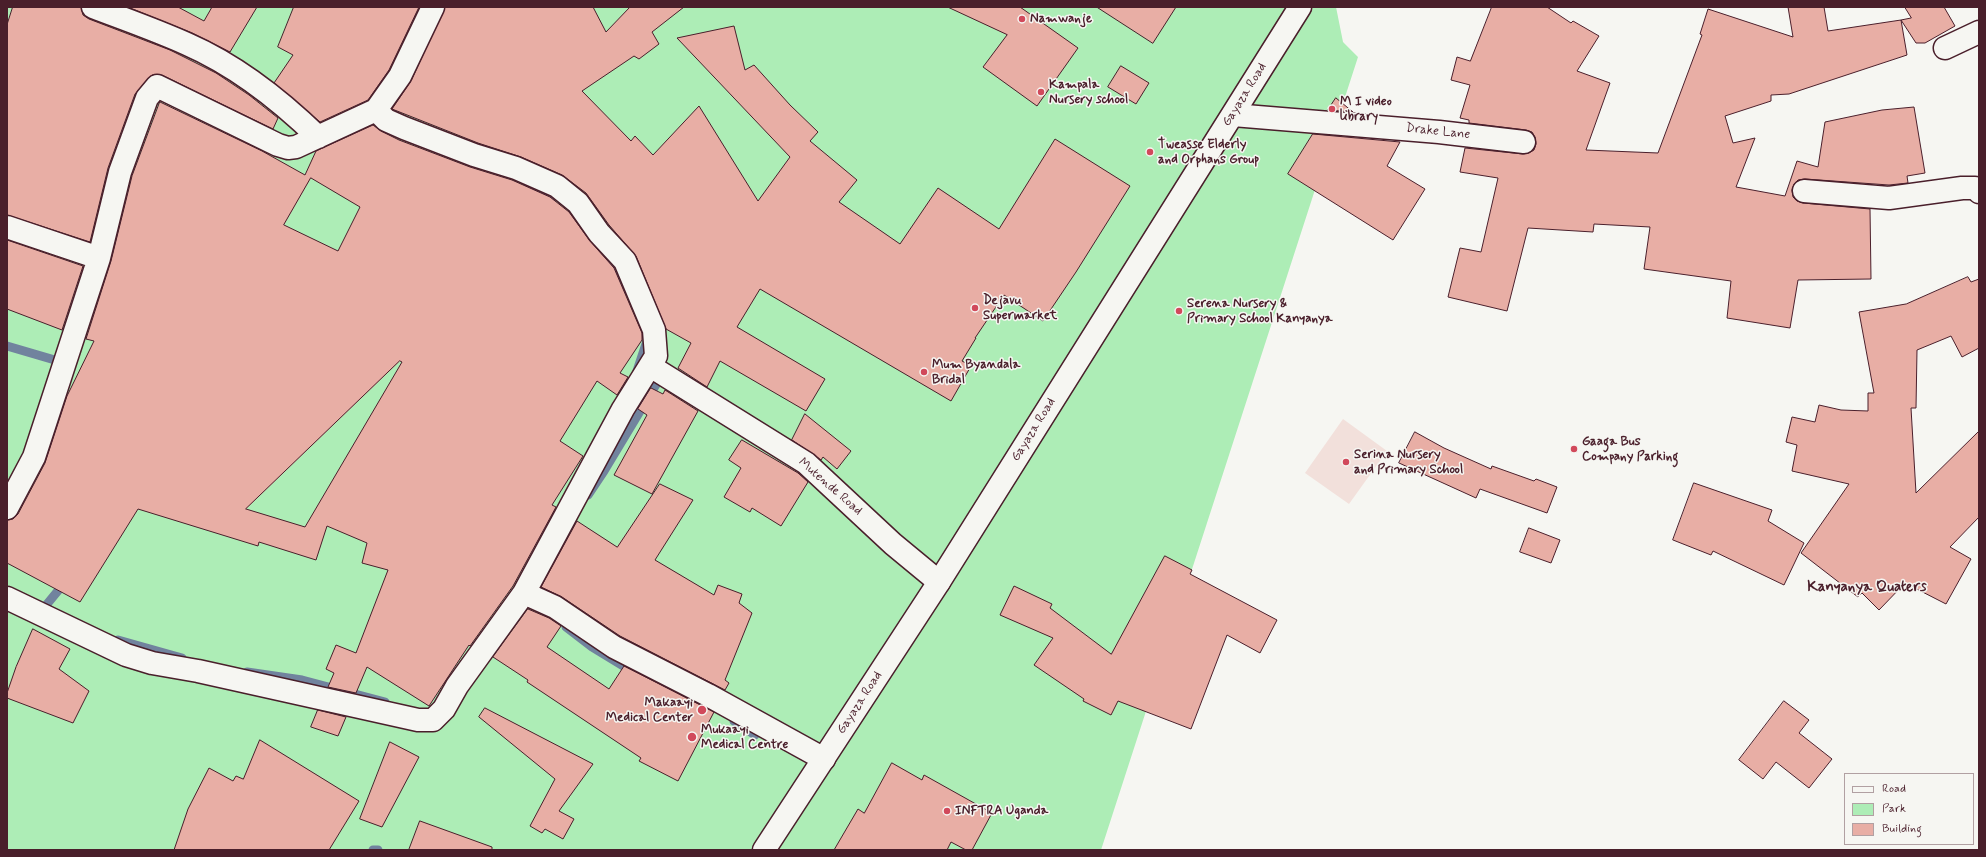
<!DOCTYPE html>
<style>
body{margin:0}
#map{position:relative;width:1986px;height:857px;overflow:hidden;background:#f6f6f2;font-family:Mynerve,sans-serif}
canvas{display:block}
.frame{position:absolute;inset:0;border:8px solid #4a1f2b;pointer-events:none}
.legend{position:absolute;left:1844px;top:773px;width:130px;height:72px;box-sizing:border-box;background:#f6f6f2;border:1px solid #b1a0a2;margin:0;padding:5px 7px;list-style:none;font-size:12px;color:#4a1f2b}
.legend li{display:flex;align-items:center;gap:8px;height:20px}
.legend b{width:20px;border:1px solid #b1a0a2}
</style>
<div id="map">
<canvas width="1986" height="857"></canvas>
<div class="frame"></div>
<ul class="legend">
<li><b style="height:5px;background:#f6f6f2"></b>Road</li>
<li><b style="height:11px;background:#adedb6"></b>Park</li>
<li><b style="height:11px;background:#e8aea5"></b>Building</li>
</ul>
</div>
<script>
const g = document.querySelector('canvas').getContext('2d');
g.lineJoin = 'round';
function fill(path, color) { g.fillStyle = color; g.fill(path, 'evenodd'); }
function stroke(path, color, width, dash) { g.strokeStyle = color; g.lineWidth = width; g.lineCap = dash ? 'butt' : 'round'; g.setLineDash(dash || []); g.stroke(path); }
function label(font, color, halo, rows, align = 'center') {
  g.font = font + ' Mynerve,sans-serif'; g.lineWidth = 3; g.setLineDash([]); g.textBaseline = 'middle'; g.strokeStyle = halo; g.fillStyle = color; for (const [text, x, y, turn = 0] of rows) {
    g.save(); g.translate(x, y); g.rotate((+turn || 0) * Math.PI / 180); g.textAlign = isNaN(turn) ? turn : align; if (halo) g.strokeText(text, 0, 0); g.fillText(text, 0, 0); g.restore();
  }
}
const built = new Path2D(`
 M1343,419L1387,451L1349,504L1305,473Z`);
const green = new Path2D(`
 M7,7H1336L1343,42L1358,57L1101,850H7Z`);
const stream = new Path2D(`
 M527,182L550,201
 M567,216L592,234L604,260L622,281L627,290
 M7,346L65,363
 M637,371L648,338
 M588,495L604,471L663,373
 M49,611L43,609L66,581
 M566,627L592,647L633,672
 M118,640L182,658
 M247,672L302,680L385,702
 M644,679L671,687
 M734,721L755,735
 M373,850H378`);
const building = new Path2D(`
 M13,7H81L83,15L89,19L170,50L216,73L249,95L278,118L273,129L162,75H152L135,94L108,168L90,242L7,215V25Z
 M128,7H178L204,21L212,7H257L230,52L192,33Z
 M294,7H419L389,70L368,100L320,122L274,83L293,55L278,47Z
 M445,7H593L606,32L630,7H684L652,32L659,44L639,59L634,56L582,91L631,141L635,136L653,155L699,106L758,201L790,157L677,38L734,26L745,70L754,65L790,105L818,132L810,141L857,180L839,202L900,244L938,188L999,229L1055,139L1130,186L1076,272L1043,321L1004,295L975,338H976L962,361L971,366L951,401L760,289L737,327L825,379L806,411L720,361L707,387L678,368L691,343L666,329L636,256L609,225L586,193L562,175L521,157L478,143L392,109L411,81Z
 M948,7H1020L1078,48L1037,106L983,67L1007,35Z
 M1097,7H1176L1153,43Z
 M1492,7H1547L1571,23L1573,21L1599,36L1577,71L1610,83L1586,150L1658,153L1702,35L1700,34L1708,9L1793,37L1788,7H1824L1828,31L1901,20L1907,55L1789,94L1771,95V101L1725,116L1733,143L1755,138L1736,187L1785,196L1797,161L1818,167L1825,122L1882,110L1914,107L1925,173L1907,176L1908,183L1889,185L1805,179L1798,180L1794,184L1792,190L1793,197L1797,201L1803,203L1870,209L1871,279L1798,280L1790,328L1727,318L1731,281L1644,269L1650,227L1594,224L1593,232L1528,228L1507,311L1448,297L1460,248L1481,252L1498,178L1460,172L1465,148L1523,154L1529,153L1534,150L1536,144L1535,137L1532,132L1526,130L1469,123V120L1460,118L1470,85L1451,80L1457,57L1470,61Z
 M1905,7H1944L1955,26L1925,43H1916L1901,20L1911,18Z
 M1121,66L1149,83L1136,104L1108,87Z
 M1336,98L1353,112L1328,110Z
 M160,102L262,151L305,175L316,151L373,125L381,131L399,140L470,167L512,180L550,197L569,212L590,241L614,268L642,333V340L620,373L628,377L617,395L597,381L560,441L583,456L552,505L556,507L513,586L470,646L469,645L429,706L367,667L356,693L328,687L334,673L326,669L336,645L356,653L388,570L362,563L367,543L327,526L316,560L259,542L258,546L138,509L80,602L7,563V520L13,519L18,514L45,463L67,396L94,341L86,339L111,261L132,176ZM311,178L360,207L338,251L284,225ZM400,361L402,362L305,527L246,509Z
 M1313,134L1400,142L1387,166L1425,189L1393,240L1288,174Z
 M7,240L83,266L62,330L7,309Z
 M1968,277L1971,282L1979,279V348L1962,357L1951,336L1917,350L1916,408H1911L1916,493L1979,431V517L1950,547L1971,559L1946,604L1905,583L1879,610L1862,593L1858,597L1801,553L1849,484L1792,471L1797,445L1786,442L1792,417L1815,422L1819,405L1841,410L1868,411V393H1874L1859,312L1906,304Z
 M651,388L663,394L665,390L698,411L652,494L614,475L647,415L638,409Z
 M805,414L851,451L837,469L823,457L821,460L792,440Z
 M1415,432L1444,448L1491,469L1492,466L1534,481L1536,479L1557,487L1547,513L1480,489L1476,498L1399,463Z
 M742,440L798,473L808,482L781,526L752,508L750,512L724,497L741,468L729,460Z
 M1694,483L1772,510L1768,521L1804,543L1784,585L1713,551L1711,555L1673,540Z
 M660,484L693,500L655,560L714,595L718,585L742,594L739,603L752,613L725,680L729,683L725,690L620,636L562,597L541,587L577,521L617,547Z
 M1529,528L1560,540L1551,563L1520,552Z
 M1165,556L1192,570L1190,574L1277,620L1260,653L1227,635L1191,729L1118,701L1111,715L1083,701L1084,699L1034,665L1053,638L1000,615L1014,586L1052,604L1050,608L1111,654Z
 M528,609L549,618L561,626L547,647L609,689L624,666L714,712L678,781L639,761L641,758L527,682L528,680L493,657Z
 M33,629L70,649L59,669L89,691L73,723L7,698V693L16,667Z
 M1784,701L1809,720L1799,733L1832,759L1809,788L1776,762L1763,779L1739,760Z
 M485,708L593,764L559,811L574,819L563,839L545,829L542,833L530,826L555,779L479,717Z
 M318,710L346,717L338,736L311,727Z
 M260,740L359,801L329,850H174L188,809L209,768L233,781L236,776L243,779Z
 M390,742L419,757L382,827L360,819Z
 M892,763L922,780L924,775L992,813L972,850H966L951,842L947,850H834L858,809L864,813Z
 M420,821L492,847V850H409Z`);
const street = new Path2D(`
 M93,7C124,19 156,30 187,44C235,65 280,100 318,137
 M433,7L400,76L376,110L386,120L404,128L474,155L516,168L557,186L578,203L599,233L625,261L654,330L656,356L623,409L524,593L555,607L614,647L708,695L824,759
 M1945,48L1979,32
 M1233,115L1439,132L1524,142
 M1804,191L1889,198L1962,188H1975L1979,192
 M7,227L99,258L120,172L147,98L157,86L278,145L288,148L296,147L376,110
 M650,366L806,463L893,544L939,582
 M7,508L34,457L99,258
 M7,598L126,655L152,663L198,671L418,720H433L444,709L457,686L524,593`);
const primary = new Path2D(`
 M764,850L939,582L1300,7`);
const markers = [
 [1022,19,4,"#d1495b"],
 [1041,92,4,"#d1495b"],
 [1332,109,4,"#d1495b"],
 [1150,152,4,"#d1495b"],
 [975,308,4,"#d1495b"],
 [1179,311,4,"#d1495b"],
 [924,372,4,"#d1495b"],
 [1574,449,4,"#d1495b"],
 [1346,462,4,"#d1495b"],
 [702,710,5,"#d1495b"],
 [692,737,5,"#d1495b"],
 [947,811,4,"#d1495b"]
];
const poiNames = [
 ["Namwanje",1030,19],
 ["Kampala",1049,85],
 ["Nursery school",1049,100],
 ["M I video",1340,102],
 ["library",1340,117],
 ["Tweasse Elderly",1158,145],
 ["and Orphans Group",1158,160],
 ["Dejavu",983,301],
 ["Supermarket",983,316],
 ["Serena Nursery &",1187,304],
 ["Primary School Kanyanya",1187,319],
 ["Mum Byandala",932,365],
 ["Bridal",932,380],
 ["Gaaga Bus",1582,442],
 ["Company Parking",1582,457],
 ["Serina Nursery",1354,455],
 ["and Primary School",1354,470],
 ["Makaayi",693,703,"right"],
 ["Medical Center",693,718,"right"],
 ["Mukaayi",701,730],
 ["Medical Centre",701,745],
 ["INFTRA Uganda",955,811]
];
const streetNames = [
 ["Gayaza Road",1245,95,-58],
 ["Drake Lane",1438,132,6],
 ["Gayaza Road",1034,430,-58],
 ["Mutende Road",830,487,41],
 ["Gayaza Road",860,703,-57]
];
const quarterNames = [
 ["Kanyanya Quaters",1867,588]
];
fill(built, '#f2e0db');
fill(green, '#adedb6');
stroke(stream, '#71839e', 9);
fill(building, '#e8aea5');
stroke(building, '#4a1f2b', 1);
stroke(street, '#4a1f2b', 25);
stroke(primary, '#4a1f2b', 25);
stroke(street, '#f6f6f2', 22);
stroke(primary, '#f6f6f2', 22);
for (const [x, y, r, color] of markers) { const dot = new Path2D(); dot.arc(x, y, r, 0, 2 * Math.PI); g.fillStyle = color; g.fill(dot); stroke(dot, '#f6f6f2', 1.5); }
label('bold 13px', '#4a1f2b', '#f6f6f2', poiNames, 'left');
label('13px', '#4a1f2b', '#f6f6f2', streetNames);
label('bold 15px', '#4a1f2b', '#f6f6f2', quarterNames);
</script>
